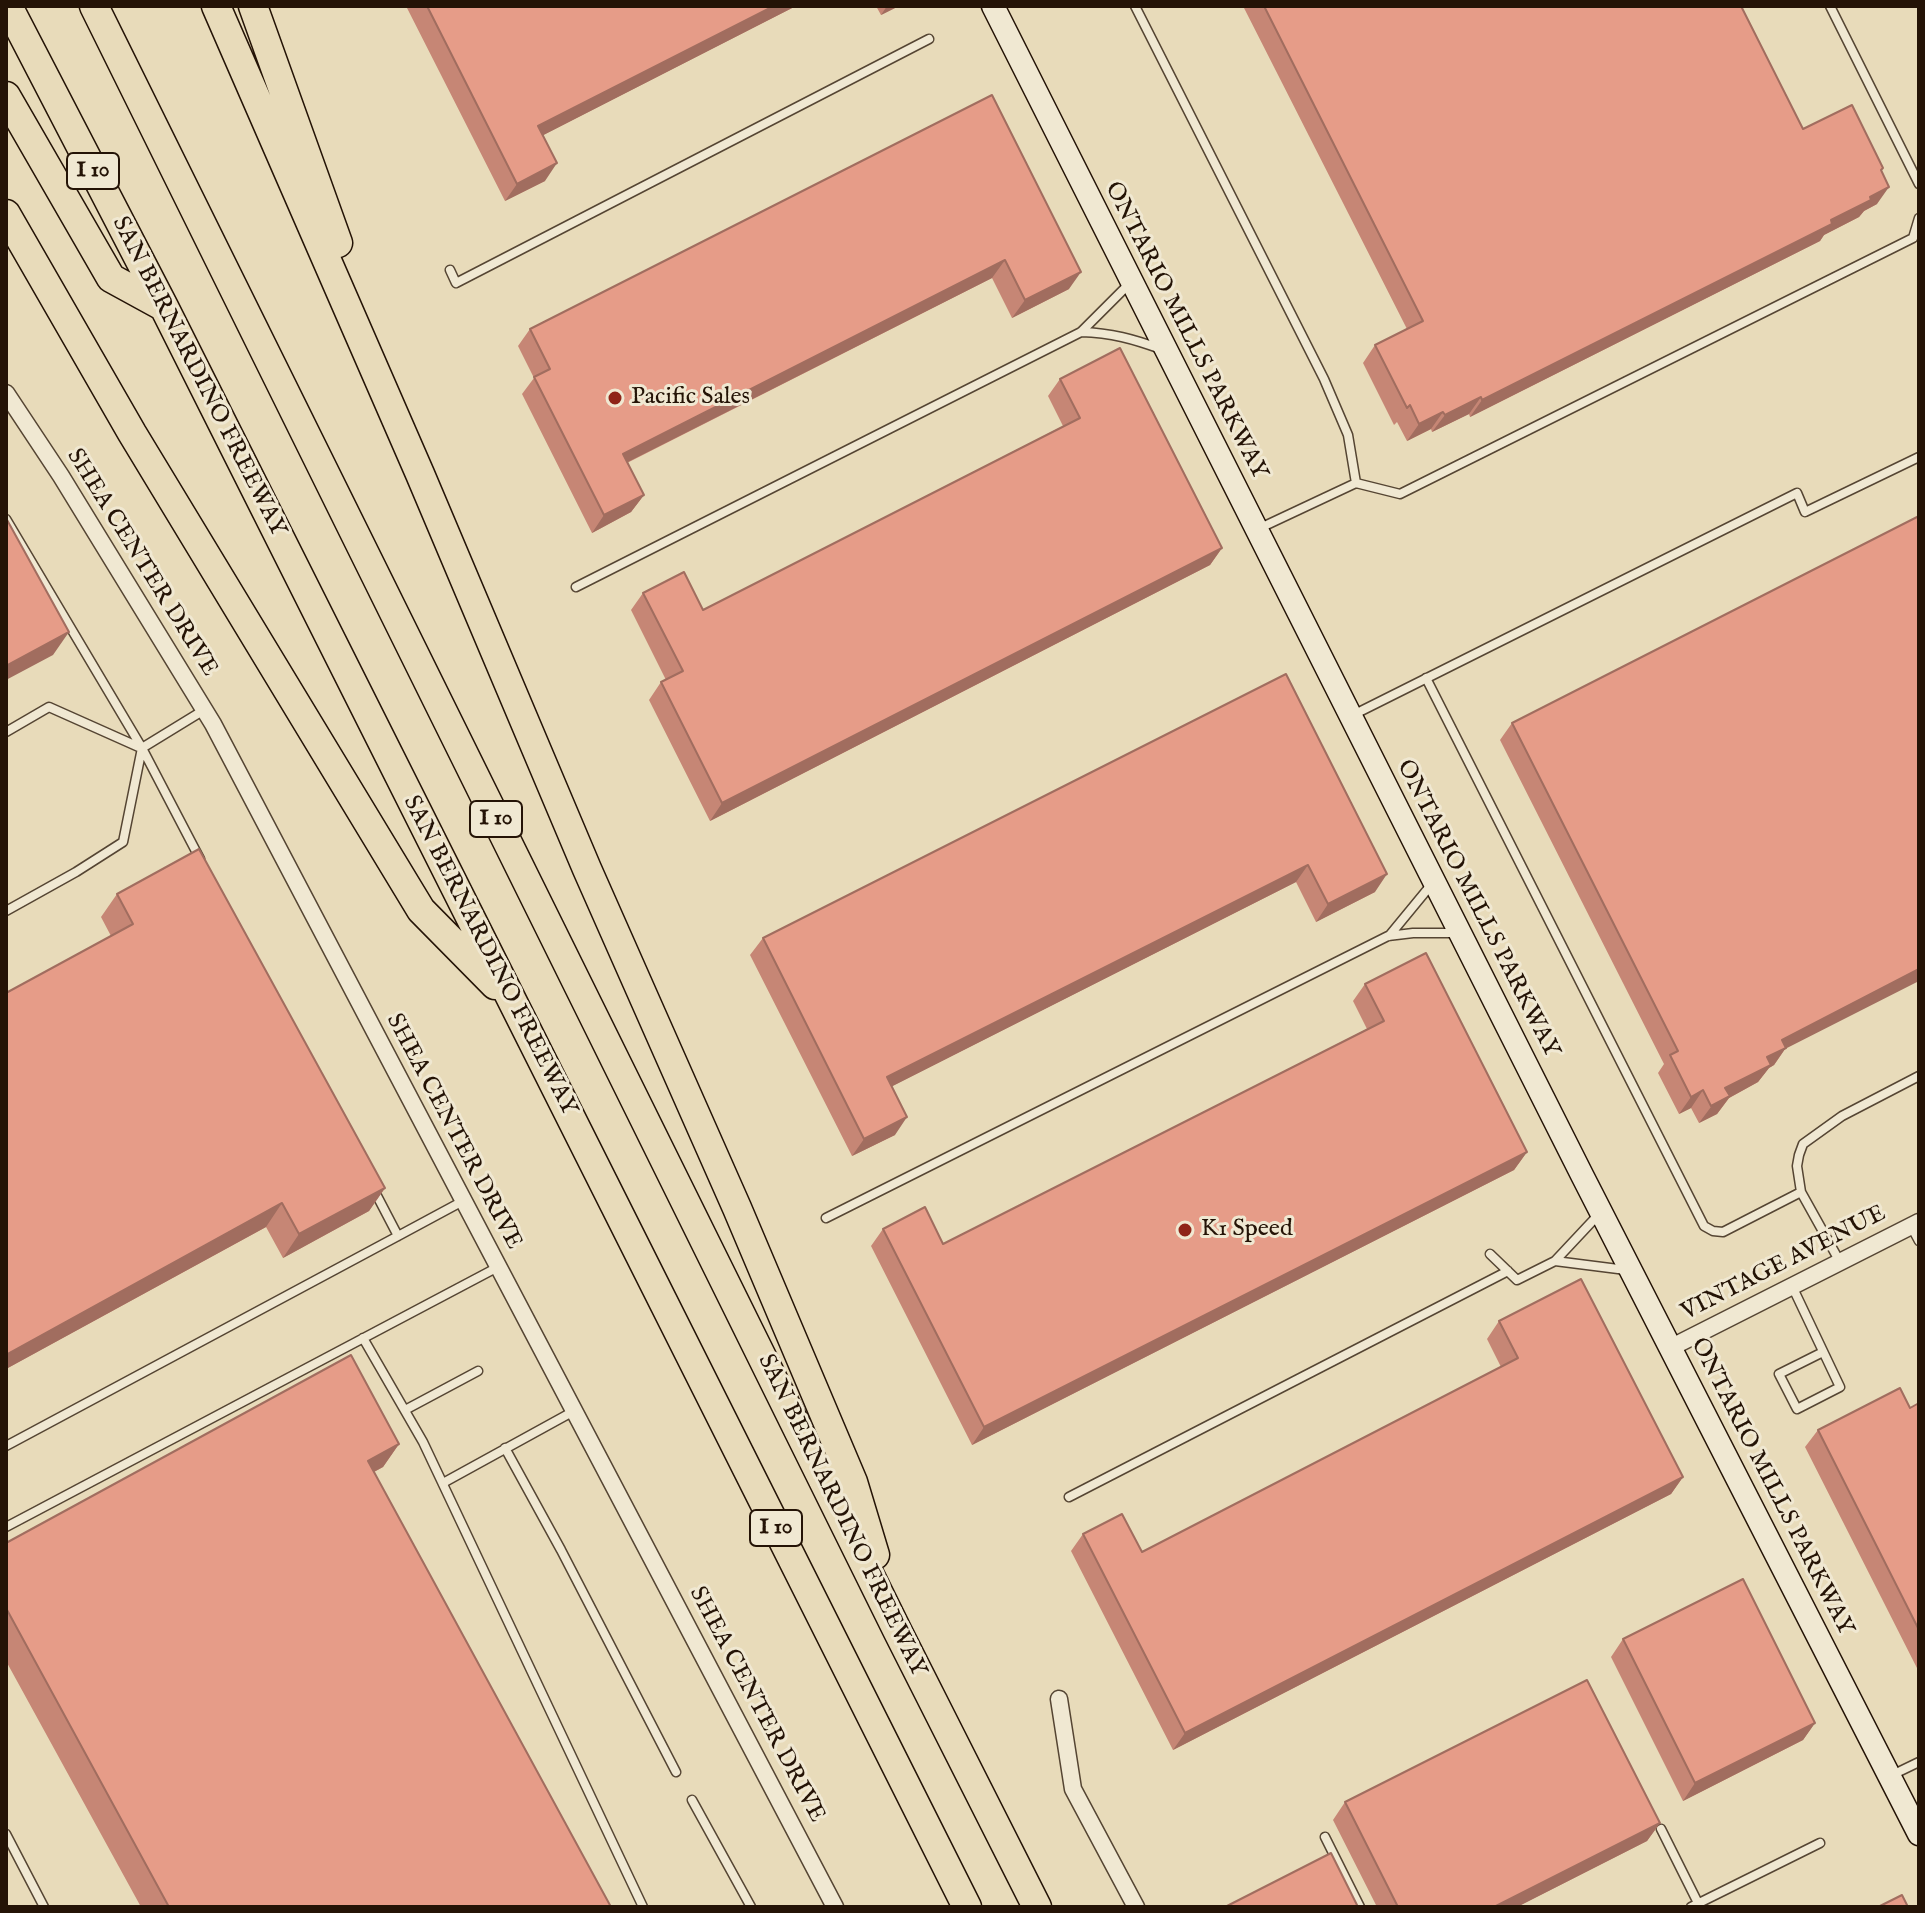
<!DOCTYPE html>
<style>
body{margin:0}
#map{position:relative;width:1925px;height:1913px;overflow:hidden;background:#e8dbba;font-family:"IM FELL English",serif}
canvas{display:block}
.frame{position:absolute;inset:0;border:8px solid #241306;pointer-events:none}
</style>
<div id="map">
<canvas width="1925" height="1913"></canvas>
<div class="frame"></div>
</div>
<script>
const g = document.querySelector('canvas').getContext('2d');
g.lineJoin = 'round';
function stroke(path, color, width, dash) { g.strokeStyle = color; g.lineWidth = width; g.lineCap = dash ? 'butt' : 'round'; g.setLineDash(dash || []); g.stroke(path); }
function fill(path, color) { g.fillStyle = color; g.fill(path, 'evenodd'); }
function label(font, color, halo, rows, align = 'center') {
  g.font = font + ' "IM FELL English",serif'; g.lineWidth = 6; g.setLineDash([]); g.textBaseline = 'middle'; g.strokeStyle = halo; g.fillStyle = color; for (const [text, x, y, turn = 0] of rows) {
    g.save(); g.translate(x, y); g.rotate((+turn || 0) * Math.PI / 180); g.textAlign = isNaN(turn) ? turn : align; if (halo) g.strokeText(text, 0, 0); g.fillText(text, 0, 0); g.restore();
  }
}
const lane = new Path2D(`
 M1135,6L1324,379L1348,435L1356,483
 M1830,6L1919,184
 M450,270L456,283L929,39
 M1081,332C1112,333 1133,339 1161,349
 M6,519L142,748L200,859
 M1258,529L1356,483L1400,494L1913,238L1919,218
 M576,587L1081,332L1130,283
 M1426,678L1704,1226L1713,1231L1723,1232L1801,1192L1840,1262
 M1351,716L1797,493L1805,512L1919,457
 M6,732L49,707L141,748
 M6,911L76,872L123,842L142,748L204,710
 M1389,936L1431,885
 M374,1190L398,1236L463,1201
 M1801,1192L1797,1166L1799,1155L1803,1144L1842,1116L1919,1076
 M826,1218L1388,936L1413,933H1458
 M1911,1226L1919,1241
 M1490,1254L1517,1280L1555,1261L1600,1213
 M1555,1261L1626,1270
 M1792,1286L1840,1387L1797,1409L1779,1374L1823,1352
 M363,1338L423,1442L643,1907
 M405,1410L478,1371
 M6,1446L398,1236
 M505,1448L561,1550L676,1772
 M443,1483L574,1411
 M1069,1497L1508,1271
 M6,1527L498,1267
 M1890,1776L1919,1762
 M692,1800L751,1907
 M1661,1829L1700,1907
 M6,1834L44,1907
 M1325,1837L1360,1907
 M1691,1907L1820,1843`);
const street = new Path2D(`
 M6,393L61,476L213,724L835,1907
 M1670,1348L1919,1222
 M1059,1699L1073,1789L1136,1907`);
const secondary = new Path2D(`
 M993,6L1583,1177L1919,1834`);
const highway = new Path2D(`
 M8,6L164,307L967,1907
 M94,6L898,1632L1037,1907
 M216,6L420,474L587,869L737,1208L853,1482L875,1555
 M253,6L338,243
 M6,96L111,278L164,307
 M6,214L132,433L421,910L495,985`);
const wall = new Path2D(`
 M406,6H796L543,135L545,181L505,201Z
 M876,6H899L881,15Z
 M1243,6H1741L1803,129L1883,168L1881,171L1877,204L1864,211L1859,217L1824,235L1820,241L1470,417L1469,414L1432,432L1431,429L1407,441L1397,422L1394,425L1363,363L1375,345L1407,329Z
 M992,95L1069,289L1012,318L992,278L627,463L644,495L631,512L592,533L522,394L534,378L518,346L530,329Z
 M1060,379L1222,548L1210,565L710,821L649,700L661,682L666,680L631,610L643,593L703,610L1063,426L1048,396Z
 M1286,674L1375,892L1316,922L1296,882L892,1086L895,1135L852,1156L750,955L763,938Z
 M1512,723L1785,1049L1774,1065L1769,1068L1758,1082L1729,1098L1717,1114L1699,1123L1691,1108L1679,1114L1658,1073L1664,1064L1500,740Z
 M117,894L385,1188L369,1211L283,1258L266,1227L6,1369V993L111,936L101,917Z
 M1365,984L1527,1152L1514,1170L972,1445L871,1246L883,1229L943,1244L1367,1029L1353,1001Z
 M1499,1321L1683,1477L1671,1494L1173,1750L1071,1551L1083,1534L1142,1552L1501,1367L1487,1339Z
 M1919,1403V1672L1805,1447L1818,1430L1910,1408Z
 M399,1444L383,1467L374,1472L611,1907H141L6,1661V1543Z
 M1623,1639L1815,1723L1803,1740L1683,1801L1611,1657Z
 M1345,1802L1660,1823L1647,1841L1517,1907H1377L1333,1820Z`);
const shadedWall = new Path2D(`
 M774,6H796L526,144L538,126Z
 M887,6H899L881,15Z
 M557,163L545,181L505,201L517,184Z
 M1889,187L1877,204L1864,211L1859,217L1824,235L1820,241L1470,417L1482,400L1831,220L1870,197Z
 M1005,260L992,278L610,471L623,454Z
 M1081,272L1069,289L1012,318L1025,300Z
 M1481,397L1469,414L1432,432L1445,415Z
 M1443,412L1431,429L1407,441L1419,424Z
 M644,495L631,512L592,533L604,515Z
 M1222,548L1210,565L710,821L722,803Z
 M69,632L53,655L6,680V666Z
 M1308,865L1296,882L875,1095L887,1077Z
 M1387,874L1375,892L1316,922L1328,904Z
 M1919,969V981L1785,1049L1774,1065L1769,1068L1758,1082L1729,1098L1717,1114L1699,1123L1725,1088L1767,1057L1782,1040Z
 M1703,1090L1691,1108L1679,1114L1691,1097Z
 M907,1117L895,1135L852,1156L864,1139Z
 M1527,1152L1514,1170L972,1445L984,1427Z
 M385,1188L369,1211L283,1258L299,1234Z
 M282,1203L266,1227L6,1369V1355Z
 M399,1444L383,1467L351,1484L368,1461Z
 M1683,1477L1671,1494L1173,1750L1185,1733Z
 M1815,1723L1803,1740L1683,1801L1695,1783Z
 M1660,1823L1647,1841L1517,1907H1494Z`);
const building = new Path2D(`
 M427,6H774L538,126L557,163L517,184Z
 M1264,6H1741L1803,129L1852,105L1883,168L1881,170L1889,187L1870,197L1871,200L1831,220L1832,224L1482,400L1481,397L1445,415L1443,412L1419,424L1410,405L1407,408L1375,345L1423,321Z
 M992,95L1081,272L1025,300L1005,260L623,454L644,495L604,515L534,377L550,369L530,329Z
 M1120,348L1222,548L722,803L661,682L683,671L643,593L684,572L703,610L1080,418L1060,379Z
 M1919,516V969L1782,1040L1786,1048L1767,1057L1771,1065L1725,1088L1730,1096L1711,1106L1703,1090L1691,1097L1670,1055L1678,1051L1512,723Z
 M6,518L69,632L6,666Z
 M1286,674L1387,874L1328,904L1308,865L887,1077L907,1117L864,1139L763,938Z
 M199,849L385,1188L299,1234L282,1203L6,1355V993L133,924L117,894Z
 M1426,953L1527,1152L984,1427L883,1229L925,1207L943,1244L1384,1021L1365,984Z
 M1581,1279L1683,1477L1185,1733L1083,1534L1122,1514L1142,1552L1518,1358L1499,1321Z
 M351,1355L399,1444L368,1461L611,1907H169L6,1608V1543Z
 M1900,1388L1910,1408L1919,1403V1630L1818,1430Z
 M1743,1579L1815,1723L1695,1783L1623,1639Z
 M1587,1680L1660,1823L1494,1907H1398L1345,1802Z
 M1331,1853L1358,1907H1225Z
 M1902,1895L1908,1907H1878Z`);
const markers = [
 [615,398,8,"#8f2418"],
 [1185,1230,8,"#8f2418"]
];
const shields = [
 [93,171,52],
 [496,819,52],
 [776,1528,52]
];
const shieldNames = [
 ["I 10",93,171],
 ["I 10",496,819],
 ["I 10",776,1528]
];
const streetNames = [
 ["ONTARIO MILLS PARKWAY",1185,331,63],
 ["SAN BERNARDINO FREEWAY",198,377,63],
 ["SHEA CENTER DRIVE",141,563,58],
 ["ONTARIO MILLS PARKWAY",1477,909,63],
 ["SAN BERNARDINO FREEWAY",489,956,63],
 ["SHEA CENTER DRIVE",453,1132,62],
 ["VINTAGE AVENUE",1784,1264,-27],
 ["ONTARIO MILLS PARKWAY",1771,1487,63],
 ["SAN BERNARDINO FREEWAY",841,1516,64],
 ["SHEA CENTER DRIVE",756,1705,62]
];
const poiNames = [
 ["Pacific Sales",631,398],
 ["K1 Speed",1201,1230]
];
stroke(lane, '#554533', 11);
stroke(street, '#554533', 19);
stroke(secondary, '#241306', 25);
stroke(highway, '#241306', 31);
stroke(lane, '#f0e8d2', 8);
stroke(street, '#f0e8d2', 16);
stroke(secondary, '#f0e8d2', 22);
stroke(highway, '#e8dbba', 28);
fill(wall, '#c68675');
fill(shadedWall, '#a16d5f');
fill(building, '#e69c88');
stroke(building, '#a16d5f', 2);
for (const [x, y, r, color] of markers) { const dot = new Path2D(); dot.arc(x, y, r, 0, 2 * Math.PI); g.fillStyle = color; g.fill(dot); stroke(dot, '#f0e8d2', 3); }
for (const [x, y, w] of shields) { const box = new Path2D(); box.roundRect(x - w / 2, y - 18, w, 36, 6); g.fillStyle = '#f0e8d2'; g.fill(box); stroke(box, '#241306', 2); }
label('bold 22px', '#241306', null, shieldNames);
label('24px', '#241306', '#f0e8d2', streetNames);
label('24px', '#241306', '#f0e8d2', poiNames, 'left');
</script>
